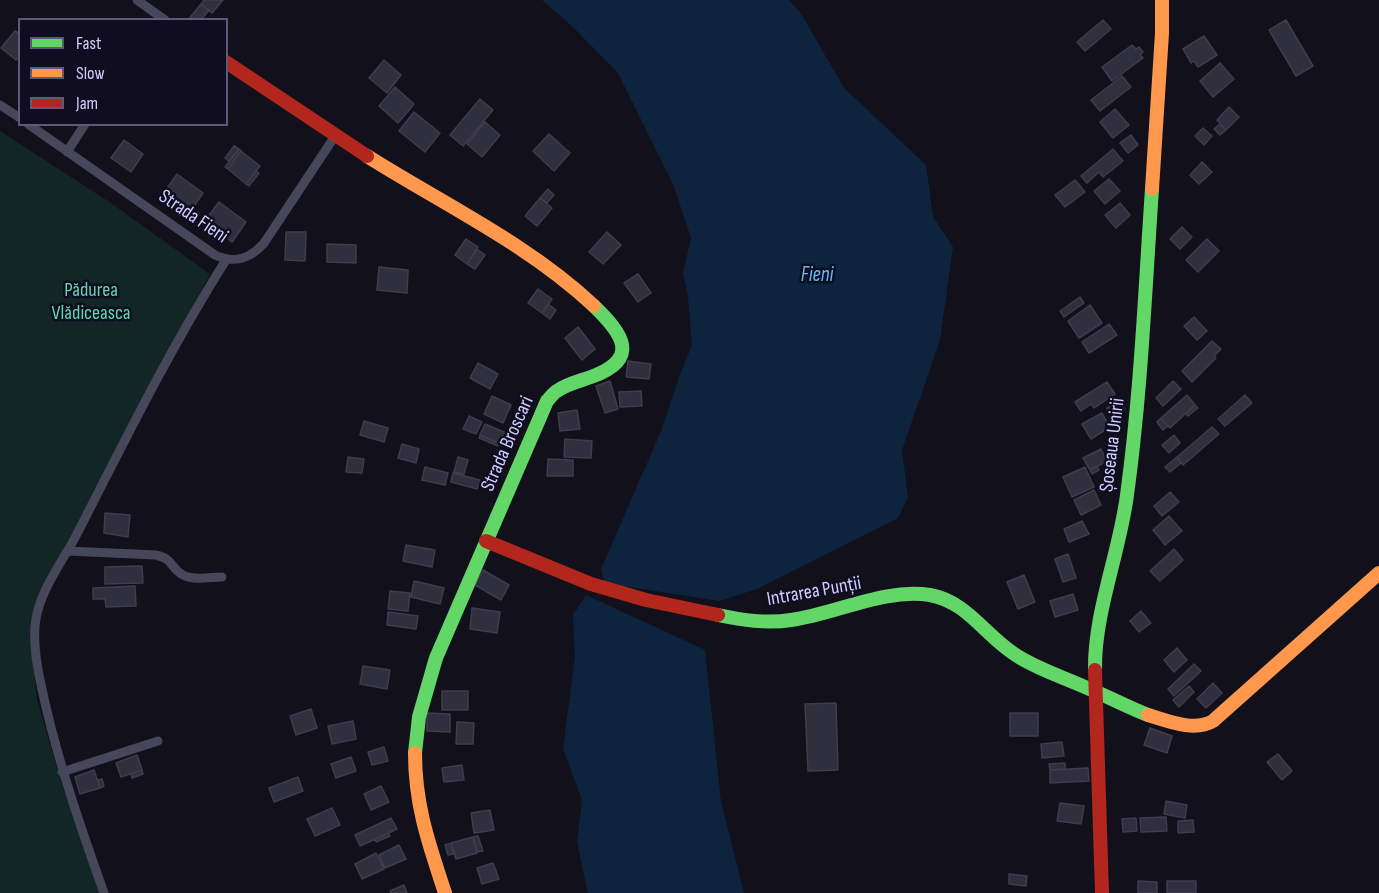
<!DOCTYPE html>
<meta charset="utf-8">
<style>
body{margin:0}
#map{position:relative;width:1379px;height:893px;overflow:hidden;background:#12111b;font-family:"Sofia Sans Condensed",sans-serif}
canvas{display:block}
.legend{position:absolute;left:18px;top:18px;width:210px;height:108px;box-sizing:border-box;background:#0f0d1f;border:2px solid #5c5a78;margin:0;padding:8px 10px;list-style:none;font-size:18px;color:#d0cefd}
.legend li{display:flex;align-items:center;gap:12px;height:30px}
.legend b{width:30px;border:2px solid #5c5a78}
</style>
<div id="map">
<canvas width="1379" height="893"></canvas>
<ul class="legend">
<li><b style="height:8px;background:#63d668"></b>Fast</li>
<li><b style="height:8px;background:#ff974d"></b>Slow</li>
<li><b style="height:8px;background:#b3261e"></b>Jam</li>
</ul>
</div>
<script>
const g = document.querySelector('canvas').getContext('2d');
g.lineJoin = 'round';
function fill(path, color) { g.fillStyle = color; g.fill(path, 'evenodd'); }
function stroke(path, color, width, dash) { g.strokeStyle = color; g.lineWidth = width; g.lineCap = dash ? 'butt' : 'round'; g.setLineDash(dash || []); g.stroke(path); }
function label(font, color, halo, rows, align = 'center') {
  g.font = font + ' "Sofia Sans Condensed",sans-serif'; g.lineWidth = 5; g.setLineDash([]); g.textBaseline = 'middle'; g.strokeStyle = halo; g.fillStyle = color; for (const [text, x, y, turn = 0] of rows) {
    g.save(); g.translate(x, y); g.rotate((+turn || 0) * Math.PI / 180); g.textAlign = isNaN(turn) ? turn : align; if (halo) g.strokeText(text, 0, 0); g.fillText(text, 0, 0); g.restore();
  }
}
const green = new Path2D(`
 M0,131L108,201L210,274L35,605L31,647L37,699L62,785L101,893H0Z`);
const water = new Path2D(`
 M542,0H789L800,12L844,88L926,165L933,217L953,247L940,340L902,450L908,497L898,518L757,589L719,601L604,583L601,569L662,429L681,372L692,345L688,297L683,273L691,238L673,184L618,73L573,27Z
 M586,595L705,650L721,802L744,893H588L577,842L582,800L563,749L575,657L573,615Z`);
const building = new Path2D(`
 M204,0H223L212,13L201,4Z
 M201,4L209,10L201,20H188Z
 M1103,20L1111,29L1085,51L1077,42Z
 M1286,20L1313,66L1296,76L1269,30Z
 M15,31L20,34V56L16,60L1,48Z
 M1204,36L1217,55L1198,67L1194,61L1191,63L1183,49Z
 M1132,45L1136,49L1139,47L1143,52L1140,55L1143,58L1112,81L1102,67Z
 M384,60L401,75L387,93L369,78Z
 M1220,63L1234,79L1213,97L1200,81Z
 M1122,76L1131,87L1100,111L1091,100Z
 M395,87L414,104L398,123L379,106Z
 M480,99L493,110L463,146L450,135Z
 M1229,107L1239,117L1226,130L1217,120Z
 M1115,109L1129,125L1113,138L1100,122Z
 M414,112L440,133L425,152L399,131Z
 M485,122L500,135L482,157L467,144Z
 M1220,124L1226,130L1220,135L1214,129Z
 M1203,128L1212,136L1204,145L1195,136Z
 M549,134L570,153L554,171L533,151Z
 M1131,135L1138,145L1128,153L1120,143Z
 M124,140L143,154L131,172L111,158Z
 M234,146L239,149L229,161L225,158Z
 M239,149L241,151L228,169L225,167Z
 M1113,149L1123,161L1103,177L1099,172L1087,183L1081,176Z
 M241,151L260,166L246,184L228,169Z
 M1202,162L1212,172L1199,184L1190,175Z
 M256,171L259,173L249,186L246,184Z
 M177,174L203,193L190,212L164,193Z
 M1109,179L1120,191L1105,204L1094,191Z
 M1075,180L1085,192L1065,207L1055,195Z
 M548,189L554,195L547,203L540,198Z
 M540,198L552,208L537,226L525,216Z
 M219,202L246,222L232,242L204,222Z
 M1120,203L1130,215L1116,228L1105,215Z
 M1182,227L1192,237L1180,249L1170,239Z
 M286,232H306L305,261L285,260Z
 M607,232L621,245L603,264L589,252Z
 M466,239L478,247L467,264L455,255Z
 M1207,239L1219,251L1198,272L1186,260Z
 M327,244L356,245V263L327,262Z
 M477,249L485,255L475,269L467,264Z
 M379,267L408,270L407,293L377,290Z
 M638,274L651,293L638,302L624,283Z
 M538,289L552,299L542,313L528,303Z
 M1080,297L1084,303L1064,317L1060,311Z
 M548,304L556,310L550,319L542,313Z
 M1090,305L1102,323L1079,338L1068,321Z
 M1194,317L1207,331L1197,340L1184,326Z
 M1109,324L1117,335L1089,353L1082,342Z
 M578,327L595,349L582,360L565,338Z
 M1212,341L1221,349L1214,356L1216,358L1192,382L1182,371Z
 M628,361L651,364L649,379L626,377Z
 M478,363L498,374L490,389L470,378Z
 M610,381L618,409L605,413L596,386Z
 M1173,381L1181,389L1163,406L1156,398Z
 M1107,382L1115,394L1094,408L1091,404L1081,411L1075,402Z
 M641,391L642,406L620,407L619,392Z
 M1187,395L1195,405L1170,428L1161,418Z
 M1245,395L1252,403L1225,426L1218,419Z
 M492,396L511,405L503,423L484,414Z
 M1120,401L1125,409L1112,417L1107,408Z
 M1195,405L1198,408L1188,416L1186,414Z
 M577,410L580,429L560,431L558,413Z
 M1102,413L1110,427L1091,439L1082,424Z
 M469,416L482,422L476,434L463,429Z
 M1161,418L1168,426L1163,430L1157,422Z
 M364,421L388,428L384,442L360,435Z
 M485,424L515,437L510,448L480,435Z
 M1212,427L1219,434L1183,465L1177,457Z
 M480,435L499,443L498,446L479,438Z
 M1174,435L1180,443L1169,453L1162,445Z
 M565,439L592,441L591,458L564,457Z
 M402,444L419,449L416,463L398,458Z
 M1101,449L1107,461L1090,470L1083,458Z
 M348,457L364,459L362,473L346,472Z
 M458,457L468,460L464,474L454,472Z
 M1177,457L1181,463L1170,472L1165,467Z
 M548,459L573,460V476H547Z
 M1097,466L1099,470L1092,474L1090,470Z
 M425,467L448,473L445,485L422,480Z
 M1085,467L1094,487L1072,497L1063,477Z
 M453,473L480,480L477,489L451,482Z
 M1094,490L1101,505L1081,515L1074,500Z
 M1170,492L1179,502L1162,516L1154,506Z
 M105,513L130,515L128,537L104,533Z
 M1169,516L1182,531L1165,545L1153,530Z
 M1082,521L1089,534L1069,542L1064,529Z
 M406,545L435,550L432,567L403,561Z
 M1174,549L1183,560L1160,581L1150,571Z
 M1068,554L1076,578L1063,582L1055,559Z
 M142,566L143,583L105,584V567Z
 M483,570L509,585L501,600L475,585Z
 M1024,575L1035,602L1018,609L1007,582Z
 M414,581L444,588L440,604L411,597Z
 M135,586L136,606L106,607L105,599H93V588Z
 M390,591L410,593L408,611L388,609Z
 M1073,594L1078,610L1055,617L1050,601Z
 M472,608L500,612L497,633L470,629Z
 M1141,611L1151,623L1139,632L1130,621Z
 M388,612L418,616L416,629L387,625Z
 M1177,648L1187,660L1174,672L1164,660Z
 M1194,664L1201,671L1174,696L1168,689Z
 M363,666L390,670L387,689L360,684Z
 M1213,683L1222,693L1206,708L1197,699Z
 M1189,686L1194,692L1179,707L1173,700Z
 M442,691H468V710H442Z
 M836,703L838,770L808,771L805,704Z
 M311,709L317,728L296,735L290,716Z
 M427,713L450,714V732L427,731Z
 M1010,713H1038V736H1010Z
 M353,721L356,739L332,744L328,726Z
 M457,722L474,723L473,744H456Z
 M1150,728L1172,736L1167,753L1144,745Z
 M1062,742L1064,756L1042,758L1041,744Z
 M384,747L388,761L372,765L368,752Z
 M1278,754L1292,771L1282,780L1267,762Z
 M137,755L142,770L121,777L116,763Z
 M351,757L356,771L336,778L331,764Z
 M1065,763V769L1050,770L1049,764Z
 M462,765L464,780L444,782L442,768Z
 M1088,768L1089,781L1050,783V770Z
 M94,770L100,788L80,794L75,777Z
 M142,770L143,774L132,778L131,774Z
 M298,777L303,791L274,802L269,788Z
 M102,779L104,786L100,788L98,780Z
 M381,786L389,802L371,810L364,794Z
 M1166,801L1187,805L1185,818L1164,814Z
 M1060,803L1084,806L1081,824L1057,821Z
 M332,808L340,825L315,836L307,819Z
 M490,810L494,830L474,833L471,813Z
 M1166,817L1167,831L1141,832L1140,818Z
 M391,818L397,829L360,846L355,835Z
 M1136,818L1137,831L1123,832L1122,819Z
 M1193,820L1194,832L1178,833V821Z
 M388,833L390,836L376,842L375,839Z
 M478,836L483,851L477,852L473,837Z
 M473,837L477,853L456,859L451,843Z
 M451,843L454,854L448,855L445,845Z
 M399,845L406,859L385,868L379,855Z
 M376,853L384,869L362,879L355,864Z
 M493,863L499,879L482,884L477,868Z
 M1009,874L1027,876L1026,886L1009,884Z
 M1138,881L1157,882V893H1138Z
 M1167,881H1196V893H1167Z
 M404,885L407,893H391L390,891Z`);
const street = new Path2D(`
 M137,0L165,20
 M0,105L20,118
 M28,124L215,255C235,264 250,259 264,243L335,136
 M67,152L85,124
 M68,551L156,555C174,559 170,568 183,575C193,581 211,577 222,577
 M62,772L158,741
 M104,893C82,831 61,771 46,707C40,681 33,652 35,626C38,591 63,562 78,532C125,440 171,347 226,260`);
const fast = new Path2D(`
 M718,615C742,620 766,624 791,620C836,614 883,588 930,595C969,602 986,638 1019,657C1040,670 1063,677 1085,687C1107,696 1127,707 1148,715
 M1095,670C1094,613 1120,551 1127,495C1141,393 1145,291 1152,189
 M415,753L419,717L436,658L547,401C550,398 553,393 557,391C566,384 580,381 591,377C641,359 623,334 594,306`);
const slow = new Path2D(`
 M367,156C443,204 528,244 594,306
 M1152,189L1162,33V0
 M1148,715C1168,721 1194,732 1213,721L1379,573
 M415,753C415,806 429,844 445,893`);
const jam = new Path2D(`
 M226,62L367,156
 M486,541L591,584L646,600L718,615
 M1095,670L1102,893`);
const streetNames = [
 ["Strada Fieni",193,217,34],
 ["Strada Broscari",508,444,-66],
 ["Șoseaua Unirii",1113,445,-83],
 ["Intrarea Punții",814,592,-10]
];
const parkNames = [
 ["Pădurea",91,291],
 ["Vlădiceasca",91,314]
];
const waterNames = [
 ["Fieni",817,276]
];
fill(green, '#112625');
fill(water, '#0e243e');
fill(building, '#302f3d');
stroke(building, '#3e3c4e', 1.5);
stroke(street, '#47475c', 9);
stroke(fast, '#63d668', 14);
stroke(slow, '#ff974d', 14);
stroke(jam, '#b3261e', 14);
label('20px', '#d0cefd', '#0f0d1f', streetNames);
label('20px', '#5ed8b1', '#0f0d1f', parkNames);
label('italic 21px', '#61bdf7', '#0f0d1f', waterNames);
</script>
